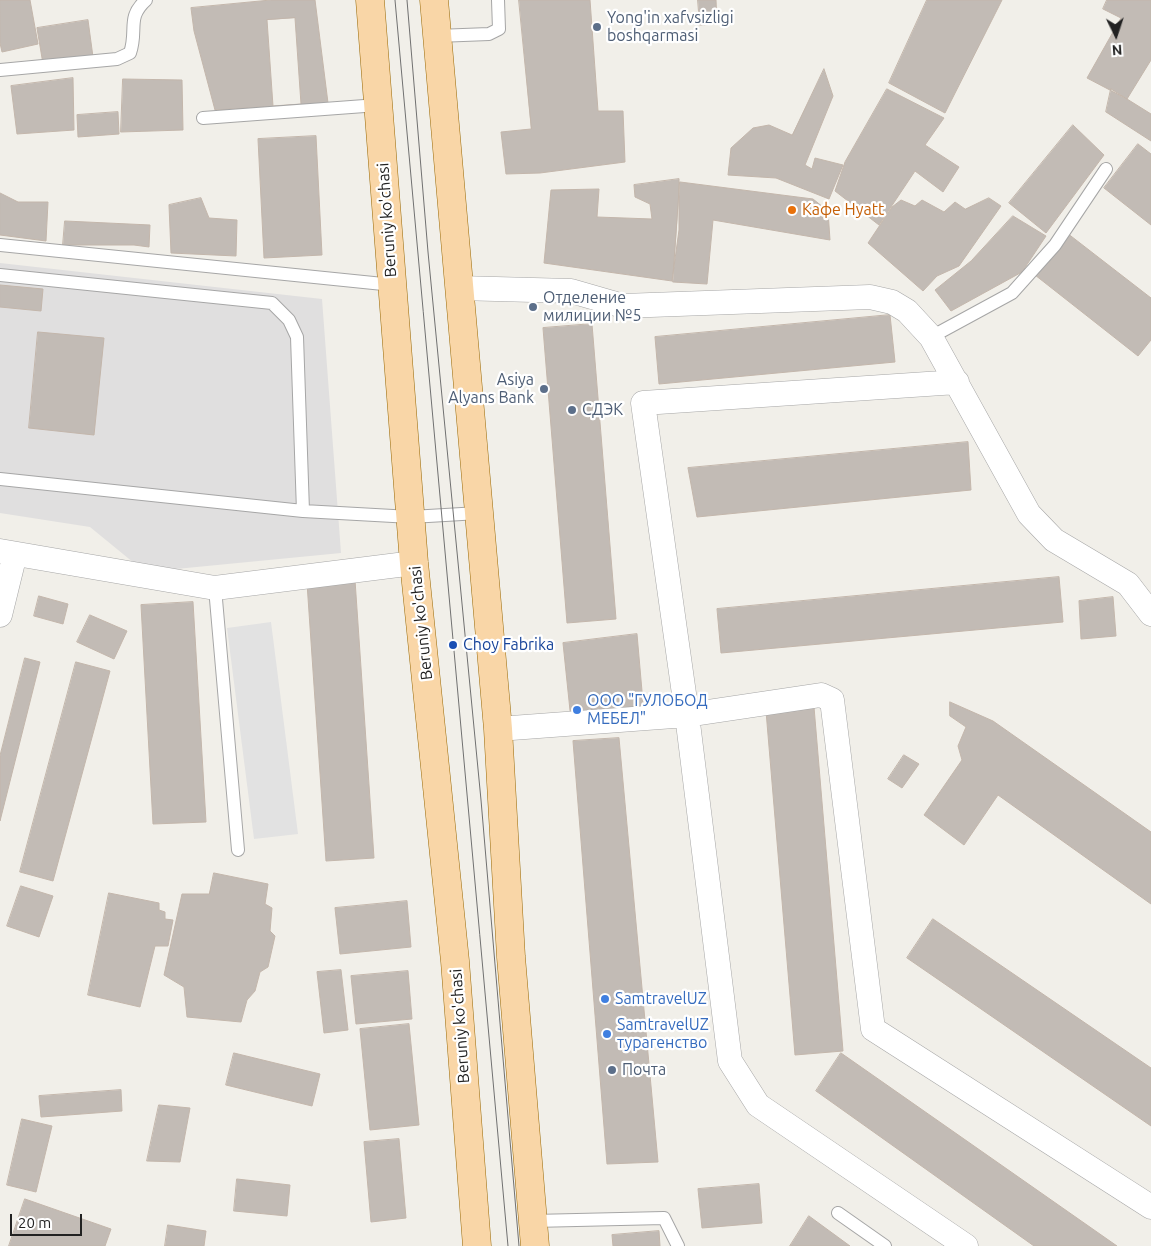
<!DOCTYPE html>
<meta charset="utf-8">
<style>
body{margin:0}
#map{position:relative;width:1151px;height:1246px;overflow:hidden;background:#f1efe9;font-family:Ubuntu,sans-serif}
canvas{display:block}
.north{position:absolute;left:1091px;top:10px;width:50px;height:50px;-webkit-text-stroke:4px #fff;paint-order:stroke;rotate:176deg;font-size:14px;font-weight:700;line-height:20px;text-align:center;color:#222}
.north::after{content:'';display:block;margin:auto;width:18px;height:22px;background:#222;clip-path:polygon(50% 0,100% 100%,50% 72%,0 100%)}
.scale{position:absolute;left:10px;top:1214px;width:72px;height:22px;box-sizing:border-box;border:2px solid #222;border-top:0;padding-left:6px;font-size:15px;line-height:18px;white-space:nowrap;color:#222;-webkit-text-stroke:4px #fff;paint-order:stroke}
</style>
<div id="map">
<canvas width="1151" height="1246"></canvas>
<div class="north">N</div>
<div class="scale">20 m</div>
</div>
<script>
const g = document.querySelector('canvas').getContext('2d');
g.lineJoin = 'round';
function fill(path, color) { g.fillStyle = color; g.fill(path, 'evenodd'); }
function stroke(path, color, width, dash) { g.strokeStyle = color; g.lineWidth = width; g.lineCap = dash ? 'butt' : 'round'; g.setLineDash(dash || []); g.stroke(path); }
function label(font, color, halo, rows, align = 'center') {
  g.font = font + ' Ubuntu,sans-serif'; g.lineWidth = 4.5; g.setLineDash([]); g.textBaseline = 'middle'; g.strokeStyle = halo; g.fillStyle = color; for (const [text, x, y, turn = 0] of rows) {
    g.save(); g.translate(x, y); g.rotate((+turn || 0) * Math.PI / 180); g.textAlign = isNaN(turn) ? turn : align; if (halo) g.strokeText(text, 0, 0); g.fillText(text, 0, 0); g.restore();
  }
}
const residential = new Path2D(`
 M0,263L322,299L341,553L145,572L90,527L0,513Z`);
const parking = new Path2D(`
 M271,622L298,834L254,839L227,628Z`);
const building = new Path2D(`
 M0,0H30L38,44L2,52L0,43Z
 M271,0H315L328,103L215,110L194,31L191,8Z
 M519,0H590L598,111H623L625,162L540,173L506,174L501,132L531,129Z
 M698,0H716L717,24L700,25Z
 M927,0H1002L945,113L889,83Z
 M1107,0H1151V60L1127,99L1087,78L1121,18L1103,9Z
 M295,18L301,104L273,106L267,20Z
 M88,20L93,57L43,64L37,28Z
 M824,69L833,96L805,165L812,169L815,158L843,165L829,199L776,178L728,175L731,148L753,128L769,125L792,135Z
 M73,78L74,130L17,134L11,86Z
 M123,79L182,80L183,130L121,132Z
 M887,89L944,118L925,145L959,167L943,192L915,171L879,225L835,191L845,162Z
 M1111,89L1151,114V141L1106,112Z
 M118,112L119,134L78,137L77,115Z
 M1073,125L1104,155L1046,233L1009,203Z
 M316,136L322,255L264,258L258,139Z
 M1138,144L1151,154V225L1104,188Z
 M679,179V230L672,281L544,263L551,190L599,189L597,217L652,219L650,204L635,197L634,185Z
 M680,182L813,199L828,211L830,240L713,220L707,284L673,282Z
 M0,193L18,202H48L46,241L0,235Z
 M201,198L209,218L237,220L236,256L171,253L169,205Z
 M989,198L1001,206L959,266L937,276L923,291L868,243L892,207L901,200L915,206L922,200L944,212L955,202L965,209Z
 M1013,216L1046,236L1022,272L951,311L935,290L971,261Z
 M65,221L150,225L149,247L134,245H63Z
 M1067,233L1151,298V340L1138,356L1035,275Z
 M0,285L43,289L41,311L0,307Z
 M890,315L895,362L659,384L655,337Z
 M592,324L616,619L567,623L543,328Z
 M38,332L104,338L94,435L29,428Z
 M968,442L971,490L697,517L688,468Z
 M1059,577L1063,622L721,653L717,609Z
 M355,580L374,858L326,861L307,583Z
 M39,596L68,604L63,624L34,616Z
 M1113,597L1116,636L1081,639L1079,601Z
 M193,602L206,822L153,824L141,605Z
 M90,615L127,631L114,659L77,642Z
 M637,634L644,714L571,720L563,643Z
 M25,658L40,662L0,821V756Z
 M76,662L110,671L53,881L20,872Z
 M950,702L993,721L1151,832V904L998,795L964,845L924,815L962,760L958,746L966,727L950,716Z
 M814,707L843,1051L795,1055L766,711Z
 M619,738L658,1162L607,1164L573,741Z
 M904,755L919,764L902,788L888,779Z
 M214,873L268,884L265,904L272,908L270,931L275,936L268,967L260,972L255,991L247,1000L241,1022L187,1017L184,987L164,975L182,894H209Z
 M21,886L53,896L39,937L7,926Z
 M109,893L159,903V910L165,912V919L173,920L168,946H155L140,1007L88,995Z
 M407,901L411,947L340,954L335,908Z
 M933,919L1151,1068V1126L907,958Z
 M341,970L348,1030L324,1033L317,972Z
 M408,971L412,1019L356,1024L351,976Z
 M409,1024L419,1125L370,1130L360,1029Z
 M234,1053L320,1074L312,1106L226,1085Z
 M841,1053L1117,1246H1034L816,1091Z
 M121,1090L122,1111L41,1117L39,1096Z
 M159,1105L190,1108L180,1162L147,1161Z
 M22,1119L52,1126L36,1192L7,1185Z
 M399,1139L406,1218L371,1222L364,1142Z
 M237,1179L290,1185L287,1216L234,1211Z
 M759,1184L762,1223L702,1228L698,1189Z
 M25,1199L111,1229L105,1246H9Z
 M809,1216L850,1246H790Z
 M168,1225L206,1231L204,1246H165Z
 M659,1231L660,1246H613L612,1235Z`);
const lane = new Path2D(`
 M437,36L489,34L499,29L498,0
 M0,70L117,59L130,53C138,30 126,18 146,0
 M203,118L378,105
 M0,245L393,285
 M0,275L272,303L289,320L297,337L303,511
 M931,337L1012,293L1055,245L1106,169
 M0,479L303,511L411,517L479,513
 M215,588L238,850
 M838,1213L885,1246
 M533,1221L664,1218L678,1246`);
const street = new Path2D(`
 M458,288L571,291L623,306L870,297L892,302L907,311L931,337L1029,514L1054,540L1128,584L1151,614
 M957,382L643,403L687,715L730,1061L758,1105L966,1246
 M0,551L215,588L414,563
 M0,615L15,554
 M498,729L687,715L821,695L832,700L873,1029L1151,1207`);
const primary = new Path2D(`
 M370,0L414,563L455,961L477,1246
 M434,0L498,729L511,957L535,1246`);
const tram = new Path2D(`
 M395,0L508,1246
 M407,0L428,252L481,800L519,1246`);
const markers = [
 [597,27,5,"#5c6f8a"],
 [792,210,5,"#e8710a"],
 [533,307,5,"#5c6f8a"],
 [544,389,5,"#5c6f8a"],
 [572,410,5,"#5c6f8a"],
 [453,645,5,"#1a4fb4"],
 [577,710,5,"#3f7fe0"],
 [605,999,5,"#3f7fe0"],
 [607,1034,5,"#3f7fe0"],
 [612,1070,5,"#5c6f8a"]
];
const serviceNames = [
 ["Yong'in xafvsizligi",607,18],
 ["boshqarmasi",607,36],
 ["Отделение",543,298],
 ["милиции №5",543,316],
 ["Asiya",534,380,"right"],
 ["Alyans Bank",534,398,"right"],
 ["СДЭК",582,410],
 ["Почта",622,1070]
];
const foodNames = [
 ["Кафе Hyatt",802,210]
];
const streetNames = [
 ["Beruniy ko'chasi",387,220,-94],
 ["Beruniy ko'chasi",421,623,-96],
 ["Beruniy ko'chasi",460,1026,-94]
];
const transitNames = [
 ["Choy Fabrika",463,645]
];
const shopNames = [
 ["ООО \"ГУЛОБОД",587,701],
 ["МЕБЕЛ\"",587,719],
 ["SamtravelUZ",615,999],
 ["SamtravelUZ",617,1025],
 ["турагенство",617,1043]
];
fill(residential, '#e0dfdf');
fill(parking, '#e2e2e2');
fill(building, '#c2bbb5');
stroke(building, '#c3b6ab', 1);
stroke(lane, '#a6a6a6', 14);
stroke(street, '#a6a6a6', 25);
stroke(primary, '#996906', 29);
stroke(lane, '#fff', 12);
stroke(street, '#fff', 24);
stroke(primary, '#f9d6a7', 28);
stroke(tram, '#707070', 1);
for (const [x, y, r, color] of markers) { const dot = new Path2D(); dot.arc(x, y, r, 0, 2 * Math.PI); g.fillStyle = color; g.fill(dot); stroke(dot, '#fff', 2); }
label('16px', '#4e5e75', '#fff', serviceNames, 'left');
label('16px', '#c56008', '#fff', foodNames, 'left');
label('16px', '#222', '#fff', streetNames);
label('16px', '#164399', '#fff', transitNames, 'left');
label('16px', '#366cbe', '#fff', shopNames, 'left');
</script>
